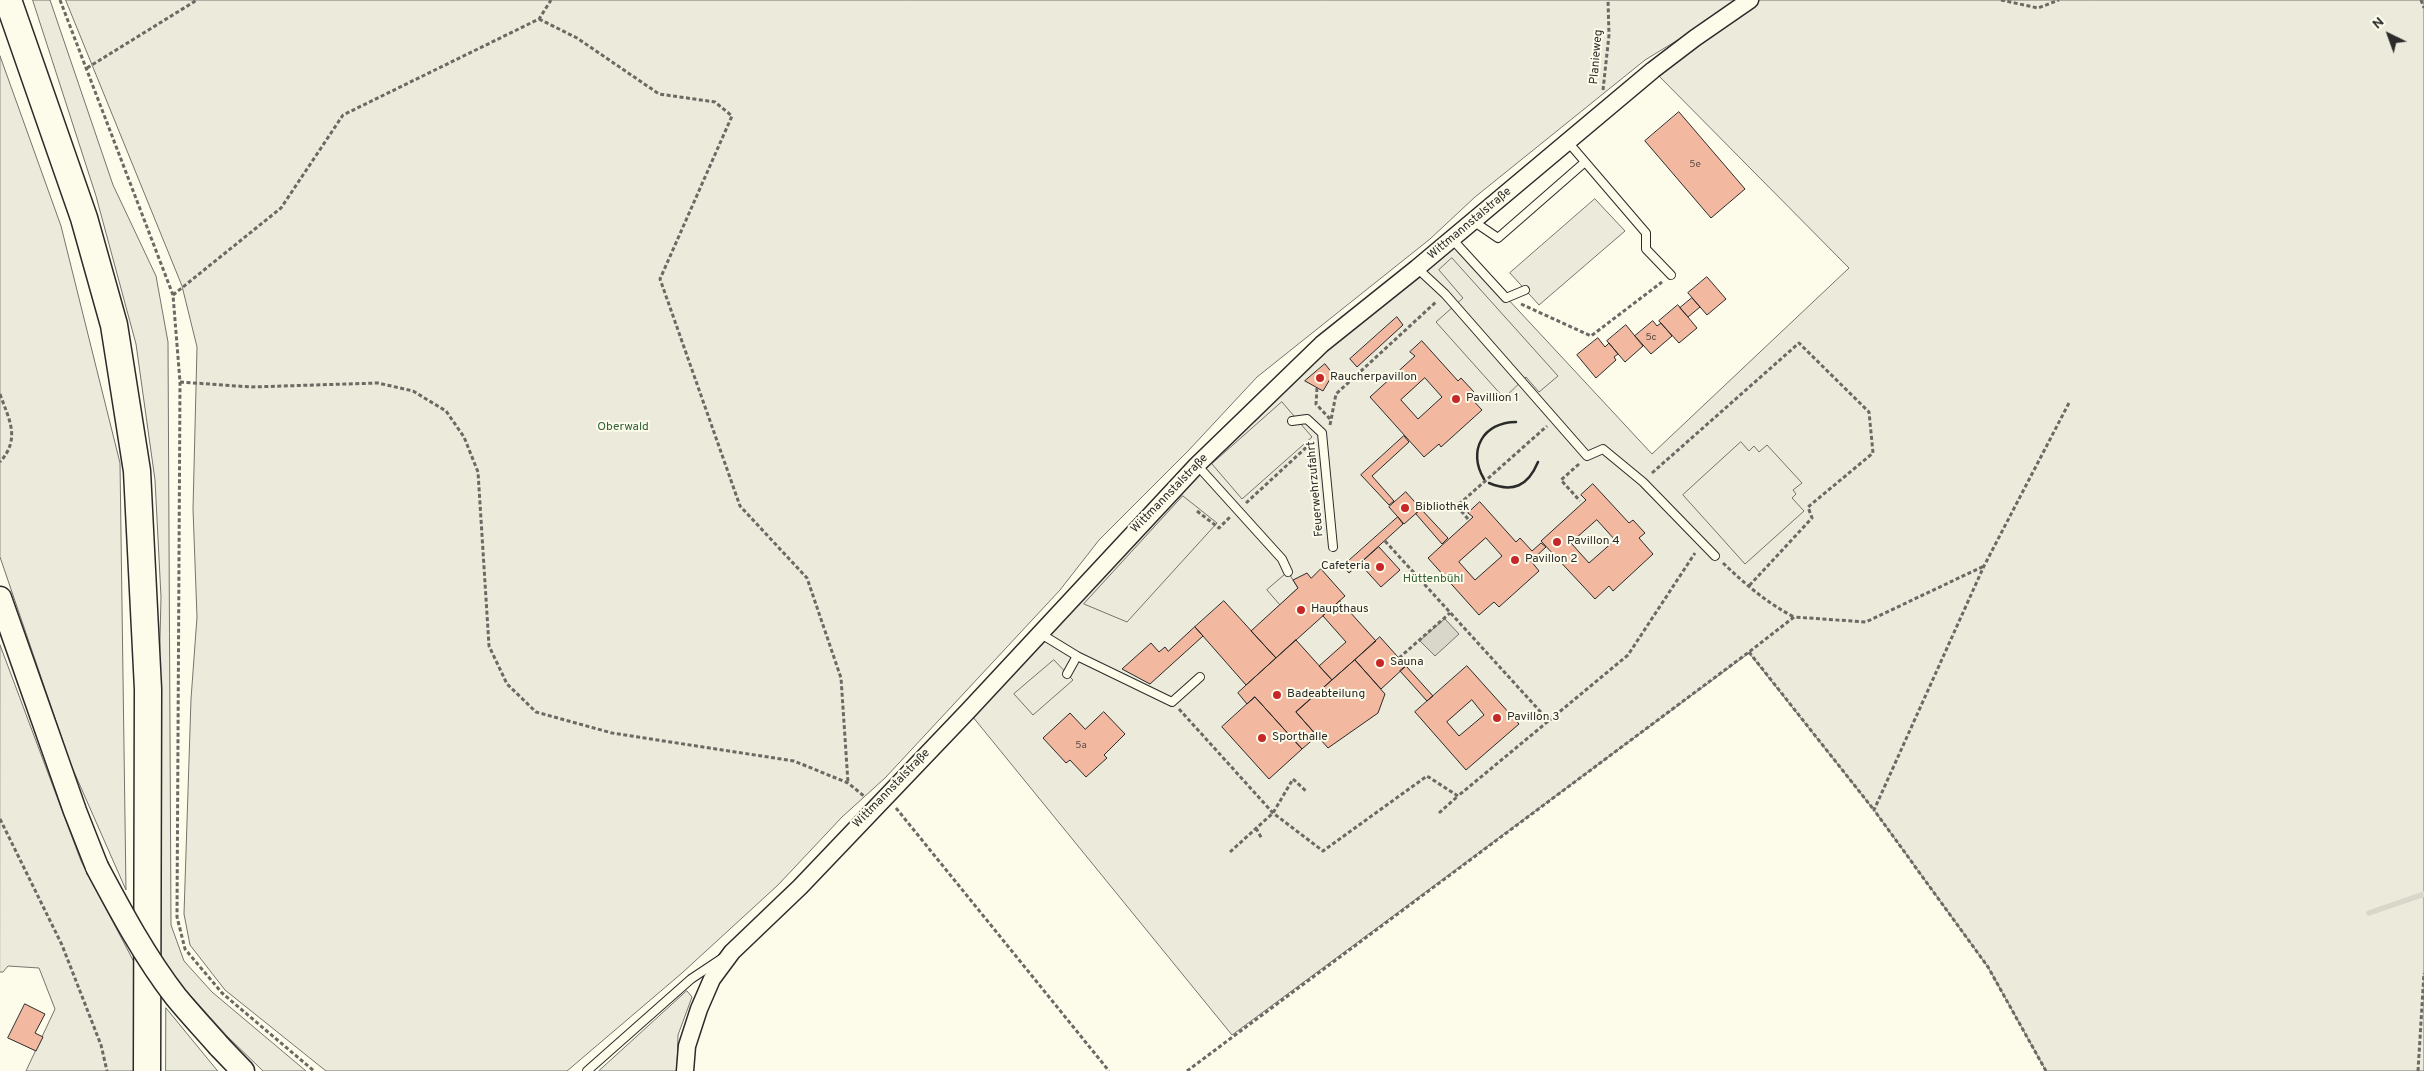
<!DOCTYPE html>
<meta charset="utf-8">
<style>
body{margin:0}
#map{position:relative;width:2424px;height:1071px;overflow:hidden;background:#fdfbea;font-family:Overpass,sans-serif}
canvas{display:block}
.north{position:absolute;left:2364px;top:10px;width:50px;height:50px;-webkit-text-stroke:4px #fdfbea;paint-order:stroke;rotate:318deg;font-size:14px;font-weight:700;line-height:20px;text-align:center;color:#2b2b2b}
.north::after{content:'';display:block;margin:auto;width:18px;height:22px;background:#2b2b2b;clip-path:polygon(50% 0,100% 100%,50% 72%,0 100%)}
</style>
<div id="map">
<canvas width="2424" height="1071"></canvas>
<div class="north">N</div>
</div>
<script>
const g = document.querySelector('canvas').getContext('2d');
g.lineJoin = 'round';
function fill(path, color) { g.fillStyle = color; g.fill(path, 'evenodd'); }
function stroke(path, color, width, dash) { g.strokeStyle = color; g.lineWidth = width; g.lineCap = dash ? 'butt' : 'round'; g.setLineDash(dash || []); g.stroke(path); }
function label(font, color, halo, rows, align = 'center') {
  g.font = font + ' Overpass,sans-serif'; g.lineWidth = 4; g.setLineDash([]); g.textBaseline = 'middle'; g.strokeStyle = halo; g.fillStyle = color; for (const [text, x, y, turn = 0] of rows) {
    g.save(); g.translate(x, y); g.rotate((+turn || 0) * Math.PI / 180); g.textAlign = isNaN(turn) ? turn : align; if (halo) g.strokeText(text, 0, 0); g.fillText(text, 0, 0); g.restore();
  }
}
const green = new Path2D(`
 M33,0H50L113,185L156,276L168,342L171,925L184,961L212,992L306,1071H263L227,1036L163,965L153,928L161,597L155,480L136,344L96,196Z
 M66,0H1743L1645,60L1475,197L1430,239L1257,377L1188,451L1099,540L1060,590L885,778L842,817L778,885L682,973L567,1071H326L225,990L190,945L184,914L191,699L197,617L193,509L197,347L182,286Z
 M1753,0H2424V1071H2046L1988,967L1874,810L1749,653L1232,1035L968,711L1269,394L1452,239L1652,454L1849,268L1653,70Z
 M0,56L61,226L120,463L126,890L71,765L0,557Z
 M0,645L81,861L134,962L142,1071H26L55,1009L39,968L8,966L3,972H0Z
 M687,991L692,997L678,1035L677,1071H599Z
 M166,1008L216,1069L218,1071H166Z`);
const parking = new Path2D(`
 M1595,199L1625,231L1539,305L1510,273Z
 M1452,258L1558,376L1539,392L1526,377L1504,398L1436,322L1463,298L1439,270Z
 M1282,402L1312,437L1242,499L1212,464Z
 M1741,442L1749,451L1754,446L1759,452L1767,445L1802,483L1793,490L1796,494L1792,498L1804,511L1745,564L1683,495Z
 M1183,496L1217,523L1127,622L1084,604Z
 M1288,572L1298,588L1280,605L1267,590Z
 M1054,660L1073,680L1033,715L1014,694Z`);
const water = new Path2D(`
 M1445,619L1459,634L1435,656L1420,641Z`);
const stream = new Path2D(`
 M2369,913L2424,894`);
const building = new Path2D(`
 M1679,112L1745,189L1711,218L1645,141Z
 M1707,277L1726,299L1707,315L1688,293Z
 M1692,298L1700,307L1688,317L1680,308Z
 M1678,305L1697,328L1679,343L1659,321Z
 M1397,317L1403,325L1357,367L1350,359Z
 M1653,321L1657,326L1661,323L1672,336L1651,354L1635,336Z
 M1626,325L1643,346L1625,362L1607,341Z
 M1598,338L1605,347L1609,343L1618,354L1614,357L1616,360L1596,378L1577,355Z
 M1422,341L1458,381L1461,378L1474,392L1469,396L1482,410L1441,447L1439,444L1424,457L1370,397L1415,356L1410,352ZM1425,378L1442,397L1418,419L1401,400Z
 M1325,364L1333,374L1323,391L1305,381Z
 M1404,436L1409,442L1372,476L1394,501L1389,505L1361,475Z
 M1593,484L1629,523L1633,520L1645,533L1639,538L1653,554L1613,591L1609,586L1595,599L1541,541L1586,500L1581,495ZM1597,520L1615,540L1589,563L1571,543Z
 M1406,492L1421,509L1404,524L1389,507Z
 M1480,502L1516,542L1520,538L1532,551L1541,543L1546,547L1531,561L1539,571L1499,607L1494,602L1479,615L1428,558L1473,517L1468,513ZM1486,538L1502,556L1475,580L1459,562Z
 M1421,509L1448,538L1442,544L1416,514Z
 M1398,517L1403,524L1349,573L1343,566Z
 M1379,547L1400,570L1381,587L1360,564Z
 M1321,569L1345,596L1276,658L1251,631L1298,588L1293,580L1307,573L1311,578Z
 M1224,601L1276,658L1246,685L1195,627Z
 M1340,601L1376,641L1332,680L1319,666L1346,642L1323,616Z
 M1195,627L1203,636L1150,684L1122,669L1151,643L1159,652L1165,647L1168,651Z
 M1380,637L1406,666L1381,689L1355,660Z
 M1296,640L1332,680L1296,712L1317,736L1302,749L1255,697L1247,704L1238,693Z
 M1355,660L1385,694L1378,713L1328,748L1296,712Z
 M1406,666L1433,696L1427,701L1400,671Z
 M1467,666L1519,724L1466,770L1415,712ZM1472,700L1484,715L1459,736L1447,722Z
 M1255,697L1302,749L1269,779L1222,727Z
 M1104,712L1125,734L1104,755L1107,758L1086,777L1070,760L1066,763L1043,738L1070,713L1085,729Z
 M25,1004L45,1014L35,1033L43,1037L36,1051L8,1038Z`);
const path = new Path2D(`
 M60,0L173,295L180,382L177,917L185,949L222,993L314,1071
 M2001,0L2038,8L2059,0
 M2421,0L2424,8
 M539,19L577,38L659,94L715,102L732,116L660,279L740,506L807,578L841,678L848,783
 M87,68L197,0
 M1603,90L1609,35L1608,0
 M173,295L281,208L343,115L539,19L551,0
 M1521,304L1591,336L1662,282
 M180,382L251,387L378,383L413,391L446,411L464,437L478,472L489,646L507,684L536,712L612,733L794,761L848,783L864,796
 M1317,388L1316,404L1331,420
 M0,394C9,420 21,438 0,462
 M1330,425L1336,394L1437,301
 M1579,464L1561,480L1580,501
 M1652,473L1799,343L1869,412L1873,453L1808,507L1812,518L1748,587
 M1246,503L1311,443
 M1197,511L1219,528L1230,517
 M1468,519L1457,506L1547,426
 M1385,541L1548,720
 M1723,563C1745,584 1767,603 1794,617
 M1749,652L1874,810
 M1399,658L1450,613
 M1179,709L1273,813L1323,851L1427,776L1458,796L1628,655L1695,553
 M896,808L1109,1071
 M1439,813L1458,796
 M0,819L62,945L101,1045L107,1071
 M1256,828L1262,839
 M1230,852L1273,813L1293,779L1307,792
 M1187,1071L1749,652L1794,617L1866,622L1984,566
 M2046,1071L1988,967L1874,810L1984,566L2070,401
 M2418,1071L2424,973`);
const lane = new Path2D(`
 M1568,142L1646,233V249L1671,275
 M1473,221L1498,238L1585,162
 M1452,239L1506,298L1525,290
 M1417,268L1445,294L1587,456L1603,449L1643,482L1715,556
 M1292,421L1307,419L1322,433L1333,547
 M1197,465L1282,559L1288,572
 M1041,634L1077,656L1172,702L1200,677
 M1067,674L1077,656
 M587,1071L691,979L721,959`);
const street = new Path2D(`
 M685,1071L687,1046L699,1009L712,979L732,952L800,887L968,711L1197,465L1322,344L1417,268L1653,70L1695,38L1750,0`);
const secondary = new Path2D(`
 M0,598L75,811L97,867
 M219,1046L243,1071`);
const primary = new Path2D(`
 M8,0L84,218L114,325L137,471L148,689L147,1071`);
const secondaryBridge = new Path2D(`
 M97,867C121,912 145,957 176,997C190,1014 205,1030 219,1046`);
const wall = new Path2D(`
 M1484,479C1467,451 1483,422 1516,422
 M1489,483C1513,493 1528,486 1538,462`);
const markers = [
 [1320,378,5,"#c62828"],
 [1456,399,5,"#c62828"],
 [1405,508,5,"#c62828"],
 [1557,542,5,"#c62828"],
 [1515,560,5,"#c62828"],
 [1380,567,5,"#c62828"],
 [1301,610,5,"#c62828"],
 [1380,663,5,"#c62828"],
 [1277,695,5,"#c62828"],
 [1497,718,5,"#c62828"],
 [1262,738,5,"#c62828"]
];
const numberNames = [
 ["5e",1695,165],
 ["5c",1651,338],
 ["5a",1081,746]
];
const streetNames = [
 ["Planieweg",1597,57,-85],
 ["Wittmannstalstraße",1470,224,-40],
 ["Feuerwehrzufahrt",1316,489,-95],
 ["Wittmannstalstraße",1170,494,-46],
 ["Wittmannstalstraße",892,789,-46]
];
const poiNames = [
 ["Raucherpavillon",1330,378],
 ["Pavillion 1",1466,399],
 ["Bibliothek",1415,508],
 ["Pavillon 4",1567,542],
 ["Pavillon 2",1525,560],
 ["Cafeteria",1370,567,"right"],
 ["Haupthaus",1311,610],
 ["Sauna",1390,663],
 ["Badeabteilung",1287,695],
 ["Pavillon 3",1507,718],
 ["Sporthalle",1272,738]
];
const parkNames = [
 ["Oberwald",623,428],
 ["Hüttenbühl",1433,580]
];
fill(green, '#ecebdb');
stroke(green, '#74746e', 1);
fill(parking, '#eceadb');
stroke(parking, '#74746e', 1);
fill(water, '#d8d7c9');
stroke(water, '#74746e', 1);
stroke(stream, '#d8d7c9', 5.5);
fill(building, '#f2b8a0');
stroke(building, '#2b2b2b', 1);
stroke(lane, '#2b2b2b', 10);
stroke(street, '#2b2b2b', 19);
stroke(secondary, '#2b2b2b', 25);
stroke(primary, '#2b2b2b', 29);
stroke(path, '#6a6964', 3, [4, 2.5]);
stroke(lane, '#fdfbea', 8);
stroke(street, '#fdfbea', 16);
stroke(secondary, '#fdfbea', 22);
stroke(primary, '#fdfbea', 26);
stroke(secondaryBridge, '#2b2b2b', 25, []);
stroke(secondaryBridge, '#fdfbea', 22);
stroke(wall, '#2b2b2b', 2.5);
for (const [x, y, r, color] of markers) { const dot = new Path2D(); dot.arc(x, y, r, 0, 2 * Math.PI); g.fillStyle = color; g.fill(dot); stroke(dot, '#fdfbea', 2); }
label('10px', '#5d4e48', null, numberNames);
label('12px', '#2b2b2b', '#fdfbea', streetNames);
label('12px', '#2b2b2b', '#fdfbea', poiNames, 'left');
label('12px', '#34623c', '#fdfbea', parkNames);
</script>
